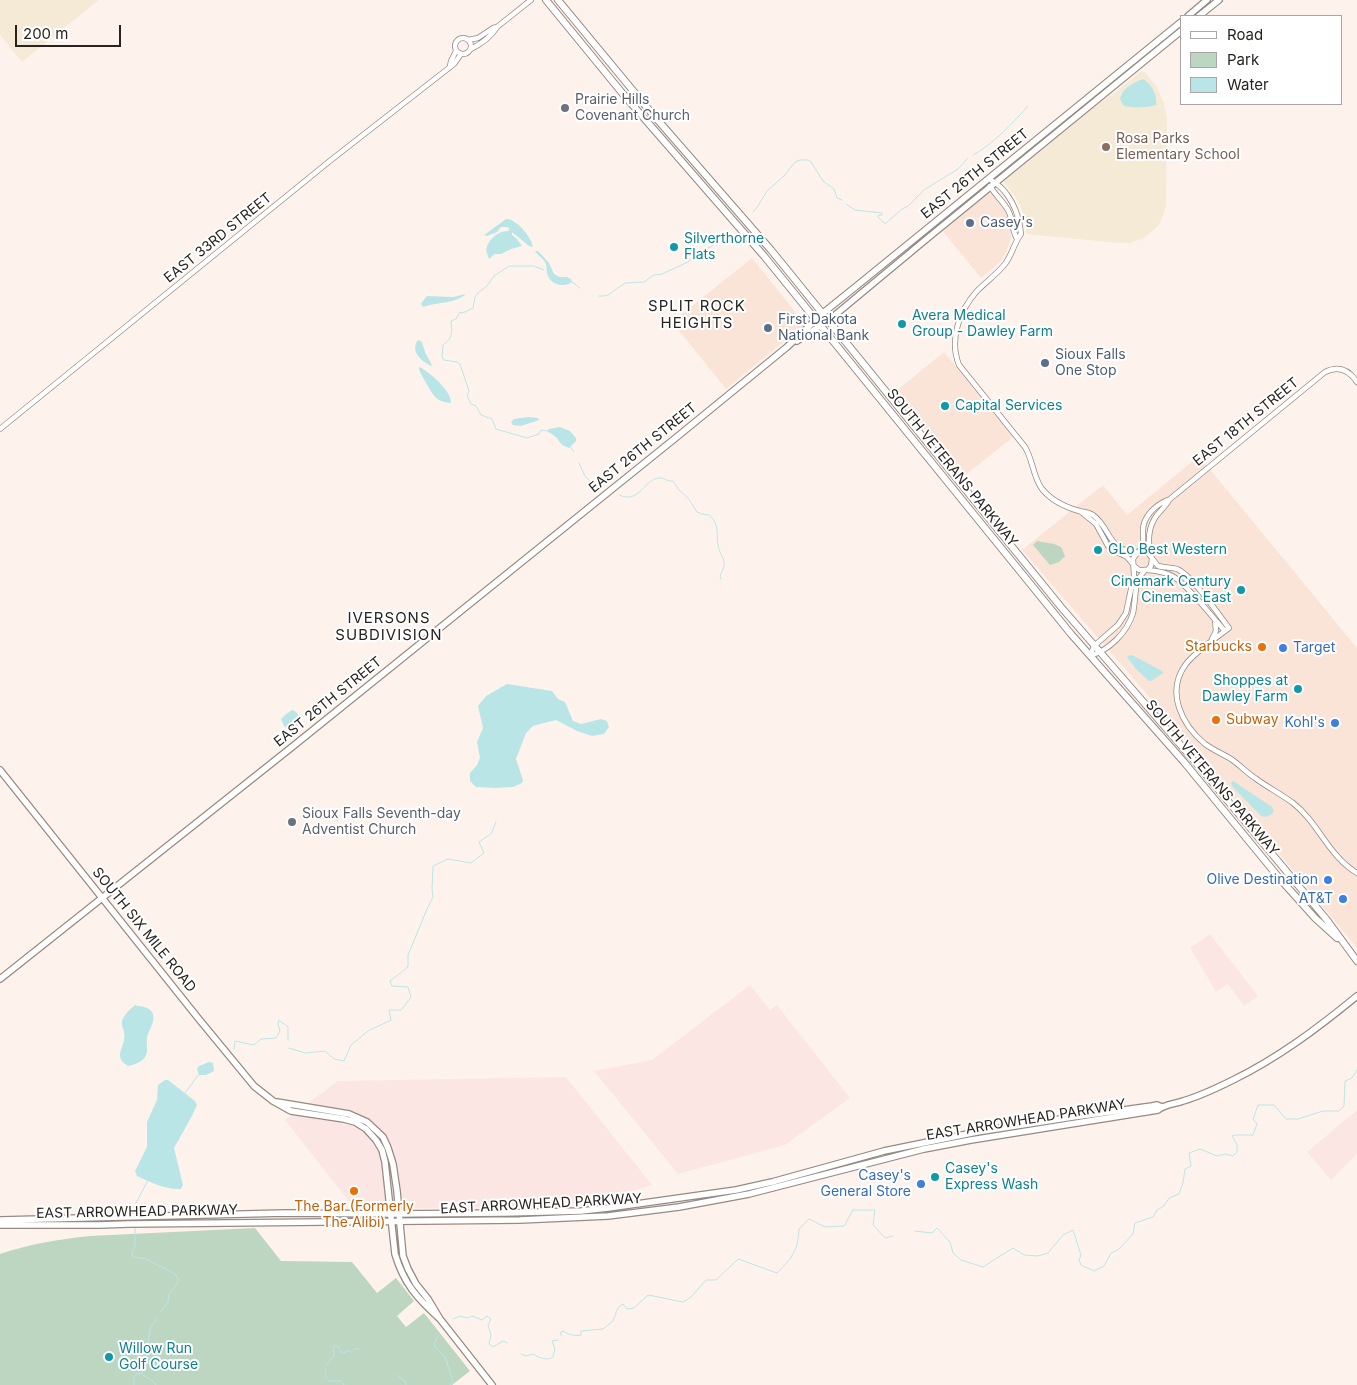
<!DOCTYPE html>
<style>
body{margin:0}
#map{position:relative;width:1357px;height:1385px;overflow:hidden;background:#fef3ec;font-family:Inter,sans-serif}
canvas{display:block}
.legend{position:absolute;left:1180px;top:15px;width:162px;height:90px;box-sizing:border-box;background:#fff;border:1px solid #a9a7a6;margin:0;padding:6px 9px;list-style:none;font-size:15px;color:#282320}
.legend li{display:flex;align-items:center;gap:10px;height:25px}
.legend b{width:25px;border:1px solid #a9a7a6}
.scale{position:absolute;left:15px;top:25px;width:106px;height:22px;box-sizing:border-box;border:2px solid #282320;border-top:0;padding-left:6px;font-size:15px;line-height:18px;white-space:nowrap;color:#282320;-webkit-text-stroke:4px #fff;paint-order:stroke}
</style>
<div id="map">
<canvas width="1357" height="1385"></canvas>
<ul class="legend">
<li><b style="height:6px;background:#fff"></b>Road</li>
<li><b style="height:14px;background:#bdd6c1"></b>Park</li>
<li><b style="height:14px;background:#bae5e7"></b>Water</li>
</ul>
<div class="scale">200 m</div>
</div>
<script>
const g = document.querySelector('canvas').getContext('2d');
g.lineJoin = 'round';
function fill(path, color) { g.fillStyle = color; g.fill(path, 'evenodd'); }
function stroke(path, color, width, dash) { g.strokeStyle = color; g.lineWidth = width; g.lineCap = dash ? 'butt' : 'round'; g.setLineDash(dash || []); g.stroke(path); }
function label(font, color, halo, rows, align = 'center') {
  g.font = font + ' Inter,sans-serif'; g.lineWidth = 4; g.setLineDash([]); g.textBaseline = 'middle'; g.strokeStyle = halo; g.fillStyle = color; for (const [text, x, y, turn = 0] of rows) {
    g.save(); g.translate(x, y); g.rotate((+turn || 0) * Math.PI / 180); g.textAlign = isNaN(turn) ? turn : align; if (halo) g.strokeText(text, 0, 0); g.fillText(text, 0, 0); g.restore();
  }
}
const built = new Path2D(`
 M990,190L1003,207L1009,218L1011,237L1007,250L1001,261L981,278L941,229Z
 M752,258L805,324L726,389L672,322Z
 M944,352L1013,437L963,477L895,392Z
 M1199,456L1357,648V948L1152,700L1022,550L1103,485L1127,515Z`);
const industrial = new Path2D(`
 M1210,934L1258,996L1244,1006L1228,984L1216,992L1190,948Z
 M750,985L770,1010L777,1005L850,1098L785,1145L678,1174L594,1071L652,1060Z
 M566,1077L652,1185L629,1192L582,1200L522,1207L355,1209L285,1120L338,1081Z
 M1357,1110V1154L1331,1180L1307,1152Z`);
const education = new Path2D(`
 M0,0H99L22,62L0,35Z
 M1141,71L1145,72L1157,87L1164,103L1167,117L1166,204L1164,213L1159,224L1156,228L1144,238L1130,243H1118L1026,234V223L1021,207L1015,196L1005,184L1004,181L1103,100L1112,95Z`);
const green = new Path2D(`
 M1037,541L1054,544L1061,547L1065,556L1059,562L1050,565L1033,545Z
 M255,1228L281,1261L352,1262L377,1293L396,1278L414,1301L397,1316L406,1327L424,1313L470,1371L452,1385H0V1254C29,1244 59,1239 90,1236Z`);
const water = new Path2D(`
 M1143,79C1151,83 1158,96 1156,105C1147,108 1133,108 1124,106L1120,99C1122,88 1133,83 1143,79Z
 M506,219C516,218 532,238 533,247L529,246L512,232V235L517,239L522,246L511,249L501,254H495L489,259L486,250C488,240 497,231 508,231L510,229L507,227H501L497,232L487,236L484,235Z
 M535,251H538L549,263L554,274L560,277H567L571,279L572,282C564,288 552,285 548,276C546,272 547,268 546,264C544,259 538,256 535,251Z
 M466,294C455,304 437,302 423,307L421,304L422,302L427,296L453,297Z
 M419,340L422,342L425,352L432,365L431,366C421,361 411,352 417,341Z
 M420,367C430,373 452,391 451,403C436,402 433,395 426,383C424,378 420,374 419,368Z
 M528,417L538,418L539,420L521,426L513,425L511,422L514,419Z
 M560,427L570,431L576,438V441L569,448L562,445L556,437L547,431L549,429Z
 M1130,655L1134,656L1162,671L1163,673L1151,681H1149L1136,669L1127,657Z
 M507,684L552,691L558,699L565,702L573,721L581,724L601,719L607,721L609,727L604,734L592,736L577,731L556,720L533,726L526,733L516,759L523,780L522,783L513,787L496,788L476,787L470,781V773L477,765L480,758L477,742L483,728L478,706L486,696Z
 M292,710C297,711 301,717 300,722L293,729L289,730L284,726L281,719L285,715Z
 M1233,781L1272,807L1274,811L1272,814L1266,817L1261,816L1232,786L1231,783Z
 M135,1005C141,1007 148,1006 152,1012C157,1021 148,1030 147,1038C146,1045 149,1051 145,1057C142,1062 134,1065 128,1066C111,1056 127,1046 124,1033C124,1029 121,1026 122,1021C123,1016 130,1009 135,1005Z
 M209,1062L213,1063L214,1071L206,1075H199L197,1069L199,1066Z
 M165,1080H168L195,1101L197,1105L192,1116L174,1148L183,1185L181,1189C166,1190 150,1182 137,1176L135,1171L147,1147V1122L157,1100L158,1085Z`);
const stream = new Path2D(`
 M973,155C991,146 1015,121 1028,106
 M846,204L855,210L882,213V215H879L878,217L884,223H886L902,209L908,206L924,190L958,169L968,158
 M753,212L758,206L767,191L785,175L795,162L800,160H808L811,162L823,181L834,189L837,198L842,200
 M544,270L534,266H509L494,276L487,286L478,293L475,297L473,308L465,312L459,313L456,319L451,321C452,332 453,338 443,345L442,357L444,360L457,362L460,364L469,391L467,395L471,404L476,406L481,415L492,419L496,429L527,438L539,434L541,430L547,431
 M572,282L580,288
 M599,296H604L608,295L625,283L644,282L654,275L662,274L688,262L699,251L711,247L720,237L727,234
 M570,446L574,452
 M579,463L585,476L596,487
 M619,495C639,504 642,482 658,478C664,477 668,482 673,481L679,490L688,498L697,512L702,514L709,515C721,525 715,536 719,549C720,554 725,559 724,565C724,568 721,573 720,576L721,579
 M289,1048L305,1053L325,1051L334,1059L344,1061L351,1045L368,1031L391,1020L389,1010H401L411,997L408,987L392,986L390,981L408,967V955L427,909L433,897L432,889L433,866L448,859L471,863L484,853L479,842L491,834L496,822
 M234,1049L235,1041L254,1045L261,1039L276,1038L280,1031L278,1024L279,1020L288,1027V1040
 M185,1093L199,1074
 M136,1211L135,1205L148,1180
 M135,1228V1245L132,1253L133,1257L146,1259L175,1274L178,1279L177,1284L169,1294L168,1302L160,1313
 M915,1231L932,1233L937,1228L950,1242L953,1253L961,1260L983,1267L1013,1248L1024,1255L1038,1256L1048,1253L1063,1235L1073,1230L1081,1255L1079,1260L1081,1265C1085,1268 1090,1268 1094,1271L1104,1266L1111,1253L1118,1250L1133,1234L1135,1223L1153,1217L1157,1210L1164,1206L1169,1198L1179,1194L1183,1183L1185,1169L1191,1166L1189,1153L1200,1149L1217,1156L1225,1154L1233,1156L1237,1152V1145L1232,1136L1235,1135H1253L1257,1124L1253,1119L1258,1105H1274L1286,1119H1298L1323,1111H1339L1344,1106L1345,1081L1352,1078L1357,1070
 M453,1319L460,1316L467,1318L472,1316L482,1320L487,1316L491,1319L488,1325L491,1335L489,1344L493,1347L503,1341L507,1343
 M439,1335L434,1343L436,1348L445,1357L453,1381L450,1385
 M561,1336V1332L563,1331C567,1334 577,1337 581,1335V1331L603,1329L613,1321C616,1315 616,1307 623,1304L627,1309L634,1308L648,1295L683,1302L691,1297L706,1280H716L738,1259L777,1273C792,1258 798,1251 799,1229L809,1219L825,1227L844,1226L853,1210H875L873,1225L885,1238L893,1236
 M521,1354L526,1356L533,1354C540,1358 547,1361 553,1357L555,1349L552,1341L558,1340
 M148,1363C149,1353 148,1343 149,1334C149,1328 154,1323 157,1318
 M326,1365L334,1356L333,1348L334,1346H338L342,1353L346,1352L347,1350L351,1352L354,1349H360
 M325,1369L326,1377L329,1381H341L344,1385
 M142,1373L146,1367
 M397,1375L406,1382V1385
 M134,1385V1376L140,1373L154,1382L156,1385`);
const minor = new Path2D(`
 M455 46a8 8 0 1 1 16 0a8 8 0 1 1-16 0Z
 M468,40L478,38L493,28L497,27
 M471,49C481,44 491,37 497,27L531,0
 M450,66L451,61L456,51
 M989,179C1009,189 1019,212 1021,234C1014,243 1012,255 1005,264C997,274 986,282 977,291C959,311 949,340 959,365L1025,447C1033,460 1033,477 1042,489C1051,500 1065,507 1079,511C1084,512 1088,512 1093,515C1112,529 1107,552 1138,552
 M990,186C995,195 1004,202 1009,212C1013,221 1012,231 1017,239
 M0,429L331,160L454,64L461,54
 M1080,511L1096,524L1108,546L1115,551L1127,557L1133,564
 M1139,552C1144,544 1143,540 1143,532C1142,517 1156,504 1170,499L1325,372C1339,365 1349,370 1357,382
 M1150,554C1148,540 1148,527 1157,515C1161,510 1166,506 1169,500
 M1134,566L1139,570H1147L1151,566L1152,559
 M1147,570C1176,572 1180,581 1199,601C1208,611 1216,621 1225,631
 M1212,639L1216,631L1215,621
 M1090,656L1094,646L1118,625L1126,613L1134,575L1133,559L1136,554C1150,547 1150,558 1158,566C1165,568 1171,567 1177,569C1192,575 1218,614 1229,628C1216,638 1195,652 1186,664C1165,692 1182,725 1205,744C1213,750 1223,754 1231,759C1240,765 1247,773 1255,778C1267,787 1281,794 1293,803C1318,822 1329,857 1357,873
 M1090,656C1109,650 1127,633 1133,613C1135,603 1135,592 1137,582L1139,578L1145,570`);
const major = new Path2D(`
 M1188,16L1207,0
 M1199,16L1219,0
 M797,341L829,320L929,237L1181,31
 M0,770L198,1018L254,1086L273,1101L291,1111L344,1119L355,1122L366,1129L376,1140L382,1150L385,1162L395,1254C404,1284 417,1298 440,1319
 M0,979L292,747L678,436L787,347L823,313L859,284L1181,22
 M277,1102L349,1114L367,1122L383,1137L388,1148L393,1164L397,1191L403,1256L408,1269L416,1284L428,1299L440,1319L492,1385
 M0,1220L286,1213L392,1214L504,1213L581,1211L608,1208L736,1190L772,1182L884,1151L977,1132L1073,1117L1152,1106L1157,1105L1162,1107
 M0,1225H99L129,1224L520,1220L608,1216L679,1207L749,1194L924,1149L971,1140L1158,1110C1165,1104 1175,1104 1183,1101C1200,1096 1217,1088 1233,1080C1278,1058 1318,1028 1357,996`);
const highway = new Path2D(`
 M546,0L623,94L764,256L1071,634L1184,762L1280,879L1315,918L1337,938
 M558,0L649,110L771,250L1061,607L1198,765L1327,920L1357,961`);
const markers = [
 [565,108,5,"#6b7280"],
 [1106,147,5,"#8d6e63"],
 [970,223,5,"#5c6f8a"],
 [674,247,5,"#0f9aa8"],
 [902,324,5,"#0f9aa8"],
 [768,328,5,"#5c6f8a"],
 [1045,363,5,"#5c6f8a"],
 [945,406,5,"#0f9aa8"],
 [1098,550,5,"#0f9aa8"],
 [1241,590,5,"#0f9aa8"],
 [1262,647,5,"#e8710a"],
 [1283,648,5,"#3f7fe0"],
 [1298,689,5,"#0f9aa8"],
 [1216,720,5,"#e8710a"],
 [1335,723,5,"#3f7fe0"],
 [292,822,5,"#6b7280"],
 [1328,880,5,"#3f7fe0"],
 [1343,899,5,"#3f7fe0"],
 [935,1177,5,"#0f9aa8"],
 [921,1184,5,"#3f7fe0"],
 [354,1191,5,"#e8710a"],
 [109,1357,5,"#0f9aa8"]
];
const worshipNames = [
 ["Prairie Hills",575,100],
 ["Covenant Church",575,116],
 ["Sioux Falls Seventh-day",302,814],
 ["Adventist Church",302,830]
];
const educationNames = [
 ["Rosa Parks",1116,139],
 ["Elementary School",1116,155]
];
const streetNames = [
 ["EAST 26TH STREET",975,174,-39],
 ["EAST 33RD STREET",218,238,-39],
 ["EAST 18TH STREET",1246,422,-39],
 ["EAST 26TH STREET",643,448,-39],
 ["SOUTH VETERANS PARKWAY",952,468,51],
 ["EAST 26TH STREET",328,702,-39],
 ["SOUTH VETERANS PARKWAY",1212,778,50],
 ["SOUTH SIX MILE ROAD",144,930,51],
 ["EAST ARROWHEAD PARKWAY",1026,1120,-9],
 ["EAST ARROWHEAD PARKWAY",541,1204,-3],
 ["EAST ARROWHEAD PARKWAY",137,1212,-1]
];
const serviceNames = [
 ["Casey's",980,223],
 ["First Dakota",778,320],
 ["National Bank",778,336],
 ["Sioux Falls",1055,355],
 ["One Stop",1055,371]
];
const cultureNames = [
 ["Silverthorne",684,239],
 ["Flats",684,255],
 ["Avera Medical",912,316],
 ["Group - Dawley Farm",912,332],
 ["Capital Services",955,406],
 ["GLo Best Western",1108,550],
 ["Cinemark Century",1231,582,"right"],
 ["Cinemas East",1231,598,"right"],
 ["Shoppes at",1288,681,"right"],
 ["Dawley Farm",1288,697,"right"],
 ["Casey's",945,1169],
 ["Express Wash",945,1185],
 ["Willow Run",119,1349],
 ["Golf Course",119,1365]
];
const foodNames = [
 ["Starbucks",1252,647],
 ["Subway",1226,720,"left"],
 ["The Bar (Formerly",354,1207,"center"],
 ["The Alibi)",354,1223,"center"]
];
const shopNames = [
 ["Target",1293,648,"left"],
 ["Kohl's",1325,723],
 ["Olive Destination",1318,880],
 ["AT&T",1333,899],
 ["Casey's",911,1176],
 ["General Store",911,1192]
];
const neighbourhoodNames = [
 ["SPLIT ROCK",697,306],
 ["HEIGHTS",697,323],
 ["IVERSONS",389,618],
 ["SUBDIVISION",389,635]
];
fill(built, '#f9e4d7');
fill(industrial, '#fbe6e4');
fill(education, '#f5ead5');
fill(green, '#bdd6c1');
fill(water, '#bae5e7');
stroke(stream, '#bae5e7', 1);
stroke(minor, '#968a82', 6);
stroke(major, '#968a82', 8);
stroke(highway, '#968a82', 8);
stroke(minor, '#fff', 4.5);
stroke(major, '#fff', 5.5);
stroke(highway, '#fff', 6);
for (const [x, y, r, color] of markers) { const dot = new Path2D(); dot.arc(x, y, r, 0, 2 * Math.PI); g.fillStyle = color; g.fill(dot); stroke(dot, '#fff', 2); }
label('14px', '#5b616d', '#fff', worshipNames, 'left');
label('14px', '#785e54', '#fff', educationNames, 'left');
label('14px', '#282320', '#fff', streetNames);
label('14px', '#4e5e75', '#fff', serviceNames, 'left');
label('14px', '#0d838f', '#fff', cultureNames, 'left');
label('14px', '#c56008', '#fff', foodNames, 'right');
label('14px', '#366cbe', '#fff', shopNames, 'right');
g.letterSpacing = '1px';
label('15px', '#282320', '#fff', neighbourhoodNames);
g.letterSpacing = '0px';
</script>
